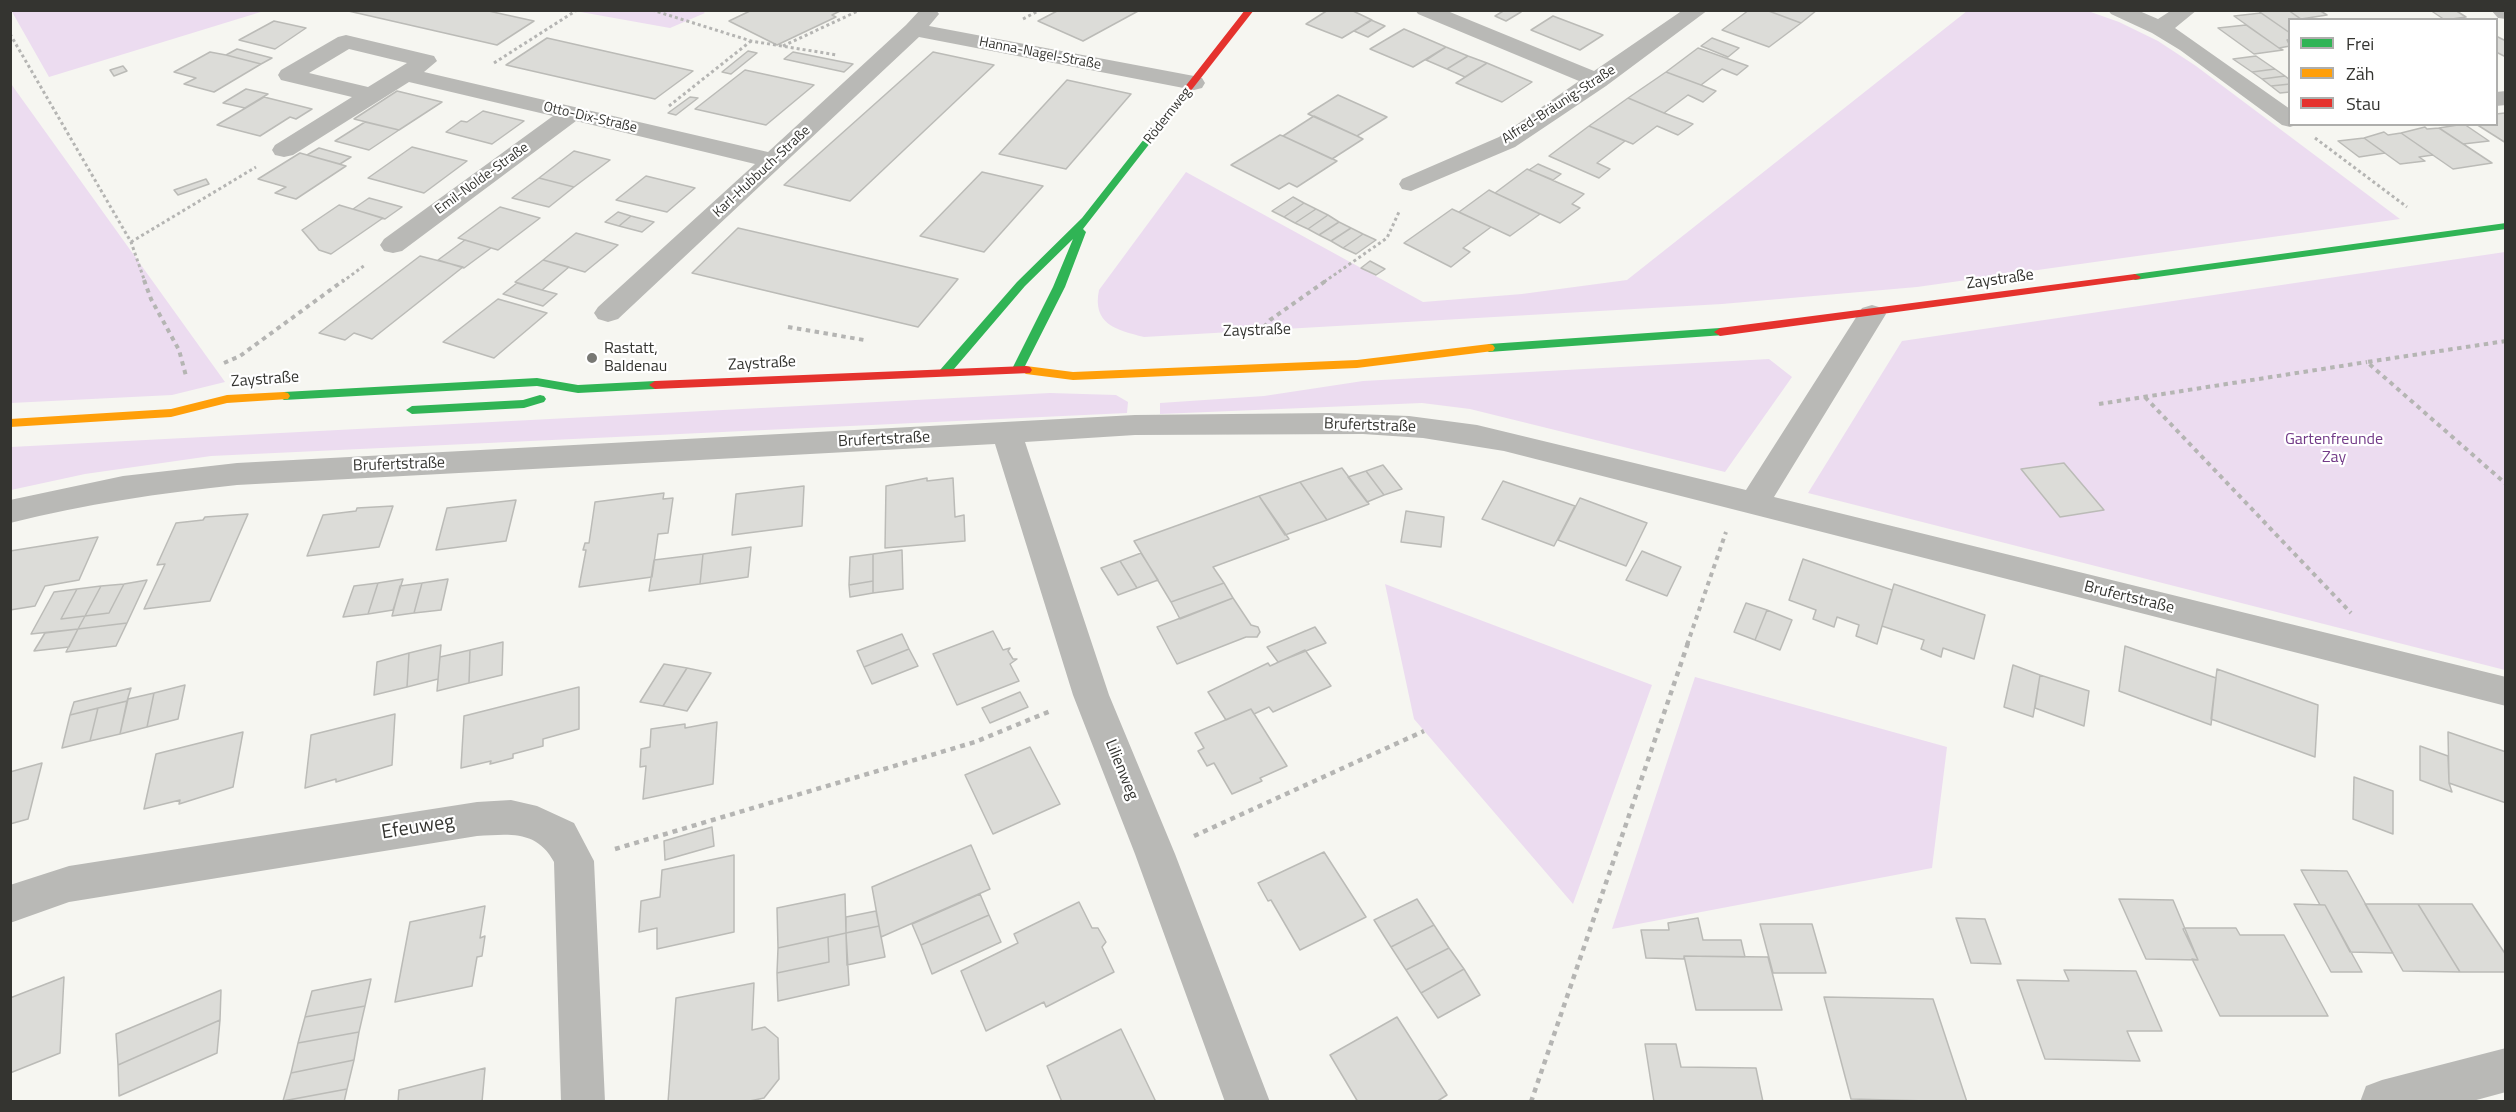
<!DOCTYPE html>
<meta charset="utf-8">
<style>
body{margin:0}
#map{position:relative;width:2516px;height:1112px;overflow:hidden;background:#f6f6f1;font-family:"Titillium Web",sans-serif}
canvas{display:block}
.frame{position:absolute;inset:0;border:12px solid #343430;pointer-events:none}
.legend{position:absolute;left:2288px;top:18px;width:210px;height:108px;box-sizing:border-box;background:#fff;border:2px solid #aeaeac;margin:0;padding:8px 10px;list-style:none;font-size:18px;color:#343430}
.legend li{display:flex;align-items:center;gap:12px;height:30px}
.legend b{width:30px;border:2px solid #aeaeac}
</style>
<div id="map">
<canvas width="2516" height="1112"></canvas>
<div class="frame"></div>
<ul class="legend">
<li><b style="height:8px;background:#30b455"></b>Frei</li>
<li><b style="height:8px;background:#ff9f0a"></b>Zäh</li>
<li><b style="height:8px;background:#e5322d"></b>Stau</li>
</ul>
</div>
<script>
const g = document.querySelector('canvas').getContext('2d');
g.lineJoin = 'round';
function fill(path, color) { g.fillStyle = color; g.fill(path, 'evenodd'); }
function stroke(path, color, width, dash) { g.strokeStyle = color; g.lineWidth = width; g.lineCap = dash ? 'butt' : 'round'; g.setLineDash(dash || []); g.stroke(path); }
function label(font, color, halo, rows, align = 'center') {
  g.font = font + ' "Titillium Web",sans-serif'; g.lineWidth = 4.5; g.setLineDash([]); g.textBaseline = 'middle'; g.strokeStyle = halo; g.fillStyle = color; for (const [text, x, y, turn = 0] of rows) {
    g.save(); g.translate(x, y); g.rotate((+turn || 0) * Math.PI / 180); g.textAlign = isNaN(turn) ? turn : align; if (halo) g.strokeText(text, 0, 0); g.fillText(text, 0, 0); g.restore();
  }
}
const green = new Path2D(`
 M11,10H264V11L49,77Z
 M701,10L705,13L670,28L575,11Z
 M1967,11H2088L2119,22L2158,41L2196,66L2400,219L1917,287L1722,304L1144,337C1116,330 1092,324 1099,290L1186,172L1423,302L1522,294L1627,280Z
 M10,82L14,88L225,382L172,395L11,403Z
 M2505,252V670L1808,493L1902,341Z
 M1769,359L1792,377L1725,472L1470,409L1422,403L1160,414V403L1264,396L1363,381Z
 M1050,393L1116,395L1128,402L1127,413L211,456L85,474L11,490V447Z
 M1385,584L1652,685L1573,904L1414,719Z
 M1695,677L1947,747L1932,868L1612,929Z`);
const building = new Path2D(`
 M344,10H484L534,21L497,45Z
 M752,10H842L832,15L836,17L777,45L729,21Z
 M1059,10H1140L1083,41L1038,21Z
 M1328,10H1351L1372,20L1342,38L1306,24Z
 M1505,10H1518L1521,12L1506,21L1495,16Z
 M1749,10H1766L1801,23L1769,47L1722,30Z
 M1766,10H1817L1801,23Z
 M2257,10H2288L2302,20H2290V33Z
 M2288,10H2319L2327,15L2301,19Z
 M2430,10H2455L2466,17L2445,20Z
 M2261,13L2290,33V39L2287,40L2290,46L2279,48L2234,16Z
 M1553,16L1603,35L1580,50L1531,30Z
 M1371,20L1385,26L1368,37L1354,31Z
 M274,21L306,28L275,49L239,40Z
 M2246,25L2279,48L2283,50L2254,54L2218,28Z
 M1404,29L1446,47L1413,67L1370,49Z
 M2496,36L2506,41V57L2496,52Z
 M547,38L693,71L655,99L506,65Z
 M1712,38L1739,48L1728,57L1701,46Z
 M1446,47L1468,56L1447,69L1426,60Z
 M1698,48L1748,66L1737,75L1722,69L1701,85L1666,72Z
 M237,49L272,58L261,64L226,55Z
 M748,51L757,53L731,74L722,72Z
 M210,52L226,55L261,64L214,92L184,84L196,78L174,72Z
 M793,52L853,64L844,72L784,59Z
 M933,52L994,65L850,201L784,185Z
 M1468,56L1487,63L1465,77L1447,69Z
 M2256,56L2275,69L2252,72L2233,59Z
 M1487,63L1532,82L1502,102L1456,83Z
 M123,66L127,71L114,76L110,70Z
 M2275,69L2285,76L2262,79L2252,72Z
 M745,70L814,85L766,125L695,109Z
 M1666,72L1701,85L1716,91L1703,102L1688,95L1664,113L1628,98Z
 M2285,76L2290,80V84L2271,86L2262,79Z
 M1067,80L1131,94L1066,169L999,154Z
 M2290,84V92L2280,93L2271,86Z
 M246,89L268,94L245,108L223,103Z
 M397,91L442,102L399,130L354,119Z
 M1338,95L1387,117L1357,136L1308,114Z
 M264,97L312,109L296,119L290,117L260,136L217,125Z
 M690,97L698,98L676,115L668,113Z
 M1628,98L1664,113L1693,124L1678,135L1657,126L1633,144L1589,126Z
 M483,111L524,121L492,144L446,132L461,121L467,122Z
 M2505,113L2506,143L2476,124H2496V114Z
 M1314,116L1357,136L1363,139L1332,159L1283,136Z
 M365,122L399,130L369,150L335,141Z
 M2464,124L2489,141L2463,144L2439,128Z
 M1589,126L1625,141L1597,163L1610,169L1599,178L1549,156Z
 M2425,127L2427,129L2439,128L2492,163L2453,169L2401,133Z
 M2384,132L2388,135L2401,133L2433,155L2419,157L2425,161L2400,164L2364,138Z
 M1280,135L1283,136L1337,161L1297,187L1289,183L1279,189L1231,165Z
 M2364,138L2385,153L2359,157L2338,141Z
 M412,147L467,161L424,193L368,178Z
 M319,148L351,157L340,164L307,155Z
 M574,151L610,160L574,187L539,178Z
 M300,153L346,166L296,199L275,193L286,187L258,179Z
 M1538,164L1561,174L1553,180L1529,170Z
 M1527,169L1584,194L1572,204L1580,208L1560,223L1495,193Z
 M982,172L1043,186L984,252L920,236Z
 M646,176L695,188L667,212L616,200Z
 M539,178L574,187L549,207L512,198Z
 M206,179L209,184L178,195L174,190Z
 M1489,190L1495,193L1540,214L1510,236L1459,212Z
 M1293,197L1304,203L1284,217L1272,211Z
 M369,198L402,207L385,219L353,209Z
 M1304,203L1316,209L1295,223L1284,217Z
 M339,205L383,218L331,254L319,250L302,230Z
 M500,207L540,218L498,250L458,238Z
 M1316,209L1328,215L1308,229L1295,223Z
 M1452,209L1491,227L1463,248L1470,252L1451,267L1404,243Z
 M618,212L631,216L619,226L605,222Z
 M1328,215L1339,222L1319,235L1308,229Z
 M631,216L654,222L642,232L619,226Z
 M1339,222L1351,228L1331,241L1319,235Z
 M738,228L958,279L918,327L692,273Z
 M1351,228L1363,234L1343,248L1331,241Z
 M576,233L618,245L585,272L543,260Z
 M1363,234L1376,240L1356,254L1343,248Z
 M465,240L491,248L464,268L438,260Z
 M420,256L463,267L372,339L354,333L345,340L319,333Z
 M543,260L569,267L542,290L515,282Z
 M1370,261L1385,269L1376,275L1361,268Z
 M517,283L542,290L557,294L543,306L503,294Z
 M498,299L547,313L494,358L443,342Z
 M2064,463L2104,510L2060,517L2021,469Z
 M1383,465L1402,489L1384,495L1366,471Z
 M1342,468L1369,504L1327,520L1300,482Z
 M1366,471L1384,495L1367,502L1348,477Z
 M927,478V481L953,478L955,517L964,515L965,541L885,548L886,486Z
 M1503,481L1575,506L1554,546L1482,519Z
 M1300,482L1327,520L1285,535L1259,496Z
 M804,486L802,526L732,535L736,494Z
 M664,493L663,499L673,498L668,533L658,534L652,577L579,587L586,550H583L585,543H589L595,502Z
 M1259,496L1289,539L1213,567L1224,583L1171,602L1134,541Z
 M1580,498L1647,523L1626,566L1558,540Z
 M516,500L506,541L436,550L447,508Z
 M393,506L379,547L307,556L323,515L356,511L357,508Z
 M1406,511L1444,517L1441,547L1401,542Z
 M248,514L210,601L144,609L165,564L157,565L176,523L203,520L205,517Z
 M98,537L79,580L45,586L35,606L10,610V551Z
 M751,547L748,577L700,584L703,554Z
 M902,550L903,589L873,593V554Z
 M1642,551L1681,567L1667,596L1626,580Z
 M1141,553L1158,580L1137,588L1120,561Z
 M703,554L700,584L649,591L654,560Z
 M873,554V581L849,585L850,557Z
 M1803,559L1892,590L1877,644L1856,636L1859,625L1837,617L1834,627L1813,619L1816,610L1789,600Z
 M1120,561L1137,588L1118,595L1101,568Z
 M403,579L393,610L368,614L378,583Z
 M448,579L441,610L414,613L422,583Z
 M147,580L127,623L78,629L85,616L109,613L124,584Z
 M873,581V593L850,597L849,585Z
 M378,583L368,614L343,617L354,586Z
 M422,583L414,613L392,616L400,586Z
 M1224,583L1233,598L1180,619L1171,602Z
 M124,584L109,613L85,616L101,586Z
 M1894,584L1985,615L1974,659L1943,648L1941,657L1921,649L1924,640L1882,626Z
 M101,586L85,616L61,619L77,589Z
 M77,589L61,619L85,616L78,629L31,634L54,592Z
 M1233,598L1251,625L1258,627L1260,632L1257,637H1246L1177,664L1157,627Z
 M1746,603L1767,610L1755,640L1734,632Z
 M1767,610L1792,620L1780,650L1755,640Z
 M127,623L116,646L66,652L78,629Z
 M1315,627L1326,643L1278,662L1267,647Z
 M78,629L69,647L34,651L45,633Z
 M993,631L1003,650L1010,648L1008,651L1013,659H1017L1010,664L1019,681L957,705L933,654Z
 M902,634L909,649L864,667L857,651Z
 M503,642L502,675L469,683L470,650Z
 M441,645L438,679L407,687L409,653Z
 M2125,646L2216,678L2211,725L2119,691Z
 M909,649L918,666L872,684L864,667Z
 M470,650L469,683L437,691L440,657Z
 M1305,650L1331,686L1273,712L1269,707L1254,714L1251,709L1226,720L1208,692L1268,663L1270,666Z
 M409,653L407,687L374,695L377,662Z
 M664,664L687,668L663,706L640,702Z
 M2013,665L2040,675L2033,717L2004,707Z
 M687,668L711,673L687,711L663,706Z
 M2217,669L2318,705L2315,757L2211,719Z
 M2040,675L2089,691L2084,726L2035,708Z
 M185,685L178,719L147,727L154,693Z
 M579,687V729L543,739V746L513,754V758L490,764L491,761L461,768L464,716Z
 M131,688L127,701L70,715L74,702Z
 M1020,692L1028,707L990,723L982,708Z
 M154,693L147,727L120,734L128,699Z
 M127,701L120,734L90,741L98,708Z
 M98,708L90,741L62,748L70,715Z
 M1251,709L1287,766L1260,778L1262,781L1232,794L1214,763L1207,766L1198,751L1204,748L1195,733Z
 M395,714L392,765L336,782V779L305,788L311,735Z
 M717,722L713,784L643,799L646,766L640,767L641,749L650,747L651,729L685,724V728Z
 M243,732L233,787L179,804L180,800L144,809L156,754Z
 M2448,732L2506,752V803L2449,783Z
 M2420,746L2448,756L2449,783L2452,792L2420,780Z
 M1030,747L1060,804L993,834L965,775Z
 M42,763L28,819L10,824V772Z
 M2354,777L2393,791V834L2353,819Z
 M712,827L714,846L665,860L664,841Z
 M971,845L990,889L881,937L872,887Z
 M1324,852L1366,917L1300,950L1271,900L1268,901L1258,883Z
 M734,855V932L657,949V928L639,932L641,901L660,897L662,870Z
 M2301,870L2347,871L2393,953L2350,952L2325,905H2320Z
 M845,894L846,933L778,948L777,908Z
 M980,894L989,915L921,945L912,924Z
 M1417,899L1434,925L1391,947L1374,920Z
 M2119,899L2173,900L2198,960L2146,959Z
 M1079,902L1092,928H1098L1106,942L1102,947L1114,972L1046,1007L1044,1002L986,1031L961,971L1018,943L1014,934Z
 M2294,904L2325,905L2362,972H2331Z
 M2365,904H2418L2460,972L2403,971Z
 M2418,904H2472L2506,955V972H2460Z
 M485,906L480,938L485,936L482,956L477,957L472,986L395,1002L410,922Z
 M876,911L879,926L846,933V917Z
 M989,915L1001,942L932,974L921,945Z
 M1698,918L1703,940H1741L1745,957L1684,956V959L1646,958L1641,930H1669L1668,923Z
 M1956,918L1985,919L2001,964L1971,963Z
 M1760,924H1812L1826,973H1773Z
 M1434,925L1449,948L1406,970L1391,947Z
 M879,926L885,957L847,965L846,933Z
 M2186,928H2236L2240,935H2284L2328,1016H2220L2192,959L2198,960L2183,929Z
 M846,933L849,985L778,1001L777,973L829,962L828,937Z
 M828,937L829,962L777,973L778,948Z
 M1449,948L1464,969L1421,993L1406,970Z
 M1684,956L1768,957L1782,1010H1696Z
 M1464,969L1480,995L1438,1018L1421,993Z
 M2064,970L2136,971L2162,1031H2127L2140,1061L2045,1059L2017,980L2069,981Z
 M64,977L60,1053L10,1073V998Z
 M371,979L365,1006L305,1017L312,991Z
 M754,983L752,1030L765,1027L778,1038L779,1079L764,1098L745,1102H668L676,998Z
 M221,990L220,1020L118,1065L116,1034Z
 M1824,997L1933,999L1967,1102L1851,1099Z
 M365,1006L359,1032L298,1043L305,1017Z
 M1397,1017L1447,1095L1436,1102H1358L1330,1055Z
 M220,1020L217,1053L119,1096L118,1065Z
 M1121,1029L1156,1102H1062L1047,1066Z
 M359,1032L354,1060L291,1073L298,1043Z
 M1645,1044H1676L1681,1067L1756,1068L1763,1102H1654Z
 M354,1060L347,1089L283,1101L291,1073Z
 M485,1068L482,1102H398L399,1090Z
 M347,1089L344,1102H283V1101Z`);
const pathFar2 = new Path2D(`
 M652,10L751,41L837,55
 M1023,19L1040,10
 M10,34L131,242L145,282
 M783,46L860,10
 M494,63L577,10
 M669,106L751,41
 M2315,138L2407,207
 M131,242L256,167
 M342,282L365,265
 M1324,282L1387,238L1399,212`);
const pathFar1 = new Path2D(`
 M144,280L151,299L179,350L186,376
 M788,327L864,340
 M1258,334L1270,320L1327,280
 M2506,341L2367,362L2506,484
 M224,363L240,356L344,280
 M2145,397L2351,613
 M2099,404L2367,362
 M1687,645L1726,532`);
const path = new Path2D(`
 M1194,836L1424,731
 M615,849L975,742L1053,710
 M1531,1102L1688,643`);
const street = new Path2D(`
 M920,10H936L939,14L929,26L1194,76L1202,78L1205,83L1202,88L1194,90L919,37L618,319L608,322L598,319L594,313L598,307L755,164L576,121L402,251L393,253L384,251L380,245L384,239L553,116L409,82L293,155L284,157L275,155L272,150L275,145L352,97L281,80L278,75L281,70L338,37L346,35L434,56L437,61L424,72L768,152L906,25ZM349,49L407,63L368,87L309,73Z
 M1415,10H1445L1594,71L1683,10H1708L1606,86L1515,147L1411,191L1402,189L1399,184L1402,179L1499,137L1579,81L1418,14Z
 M2108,10H2137L2158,19L2172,10H2197L2175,28L2290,109V124H2299L2290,127L2282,125L2180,50L2152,33L2111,14Z
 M2491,10H2506V19L2498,18Z
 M2506,91V105L2496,106V92Z
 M1872,305L1882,308L1886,314L1774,497L2506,677V706L1504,451L1423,438L1363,434L1135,435L1025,442L1109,695L1175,854L1270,1102H1225L1135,854L1073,695L995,444L237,485C160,493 85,504 10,523V500L123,476L237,463L1135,415L1330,413L1409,416L1477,425L1746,490L1862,308Z
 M511,800L537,806L574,823L594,861L605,1102H561L554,862C537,830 510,834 477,836L69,902L10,923V885L69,866L477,802Z
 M2506,1048V1092L2469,1102H2360L2366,1086L2382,1080Z`);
const fast = new Path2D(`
 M1151,133L1154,134V138L1083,229L1086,232L1065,287L1022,372H1014L1012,369L1053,287L1073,239L1025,286L948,376H940L938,373L940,370L1017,282L1082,218L1148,134Z
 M2506,223V229L2135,280L2129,277L2135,274Z
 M1720,328L1724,329V335L1489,352L1483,348L1489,344Z
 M537,378L578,385L655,381L661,385L655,389L578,393L537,386L284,400L278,396L284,392Z
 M540,395L544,396L546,399L544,402L524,408L412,414L406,410L412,406L523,400Z`);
const slow = new Path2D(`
 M1489,344L1493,345L1495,348L1493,351L1357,368L1073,380L1026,374L1020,370L1026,366L1073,372L1357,360Z
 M284,392L288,393L290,396L288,399L227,403L171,417L10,427V419L171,409L227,395Z`);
const jam = new Path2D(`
 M1245,10H1254L1154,138H1148V134Z
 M2135,274L2141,277L2139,279L1720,336L1714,332L1720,328Z
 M1026,366L1030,367L1032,370L1030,373L655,389L649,385L655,381Z`);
const markers = [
 [592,358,6,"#787874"]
];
const farStreetnames = [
 ["Hanna-Nagel-Straße",1040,54,11],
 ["Alfred-Bräunig-Straße",1559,105,-33],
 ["Rödernweg",1168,116,-52],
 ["Otto-Dix-Straße",590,118,13],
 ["Karl-Hubbuch-Straße",762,172,-43],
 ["Emil-Nolde-Straße",482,179,-36]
];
const streetNames = [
 ["Zaystraße",2000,280,-8],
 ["Zaystraße",1257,331,-2],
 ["Zaystraße",762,364,-3],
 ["Zaystraße",265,380,-4],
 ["Brufertstraße",1370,426,2],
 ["Brufertstraße",884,440,-3],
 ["Brufertstraße",399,465,-2],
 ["Brufertstraße",2129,598,14],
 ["Lilienweg",1121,770,68]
];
const poiNames = [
 ["Rastatt,",604,349],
 ["Baldenau",604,367]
];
const parkNames = [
 ["Gartenfreunde",2334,440],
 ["Zay",2334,458]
];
const nearStreetnames = [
 ["Efeuweg",418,828,-9]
];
fill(green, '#ecdcf0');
fill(building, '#dcdcd8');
stroke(building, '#bbbbb7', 1.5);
stroke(pathFar2, '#b5b5b3', 3, [3, 3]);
stroke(pathFar1, '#b5b5b3', 4, [4.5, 4.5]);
stroke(path, '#b5b5b3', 4.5, [5, 5]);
fill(street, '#b9b9b6');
fill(fast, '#30b455');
fill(slow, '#ff9f0a');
fill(jam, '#e5322d');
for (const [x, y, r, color] of markers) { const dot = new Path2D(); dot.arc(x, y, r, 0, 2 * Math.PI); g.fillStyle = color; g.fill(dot); stroke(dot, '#fff', 2); }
label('14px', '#343430', '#fff', farStreetnames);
label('16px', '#343430', '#fff', streetNames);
label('16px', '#343430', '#fff', poiNames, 'left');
label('16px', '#733b88', '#fff', parkNames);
label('20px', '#343430', '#fff', nearStreetnames);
</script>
